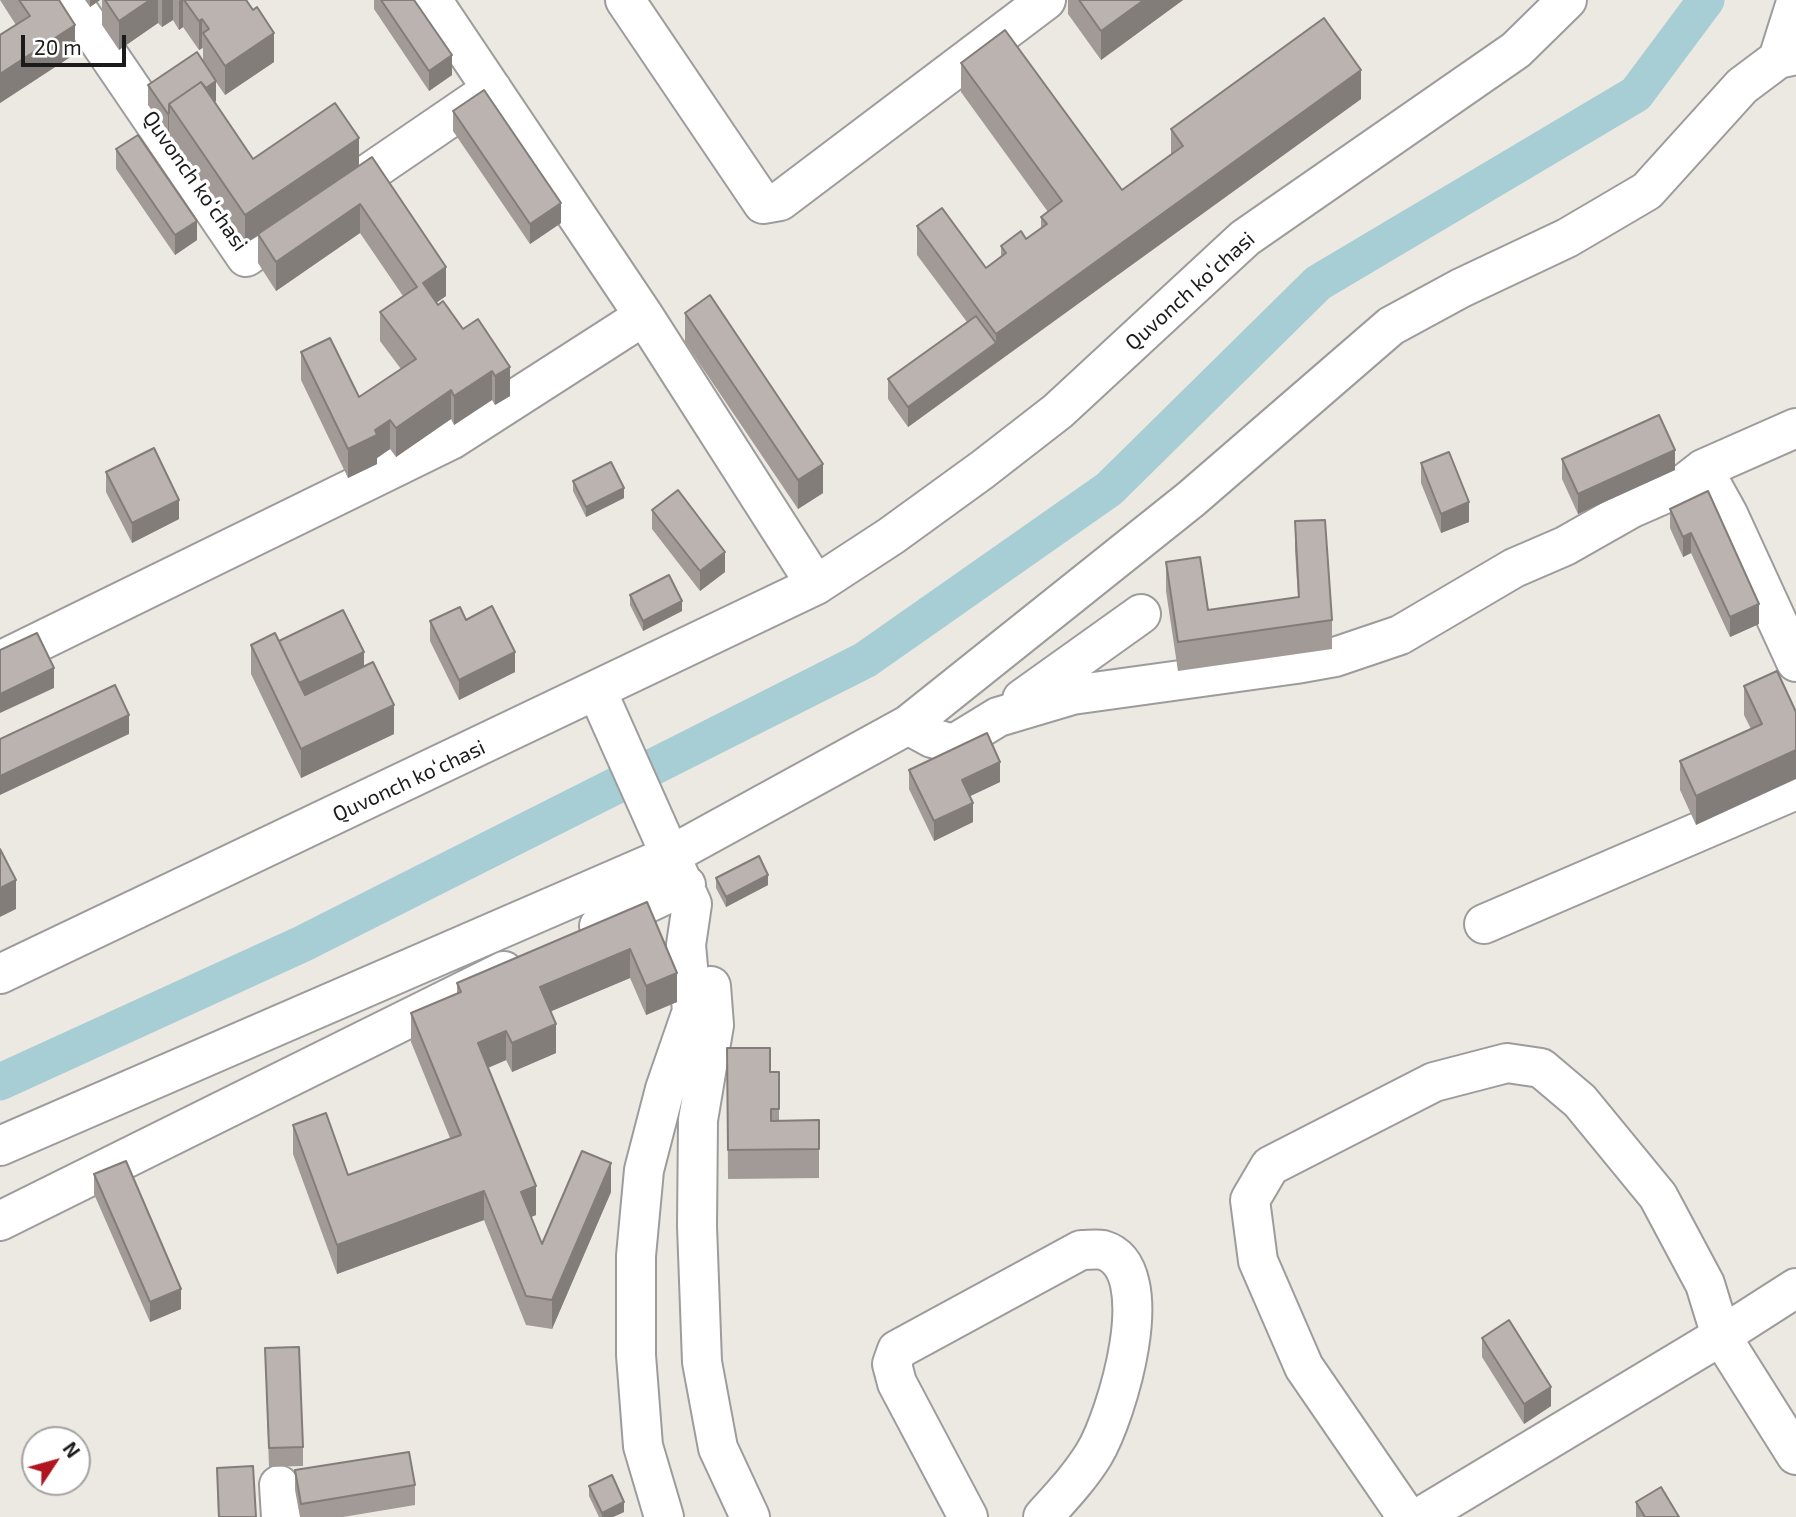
<!DOCTYPE html>
<meta charset="utf-8">
<style>
body{margin:0}
#map{position:relative;width:1796px;height:1517px;overflow:hidden;background:#ece8e2;font-family:"Exo 2",sans-serif}
canvas{display:block}
.north{position:absolute;left:21px;top:1426px;width:70px;height:70px;box-sizing:border-box;background:#fff;border:2px solid #a4a4a4;border-radius:50%;rotate:54deg;font-size:19px;font-weight:700;line-height:28px;text-align:center;color:#1b1b1b}
.north::after{content:'';display:block;margin:auto;width:24px;height:32px;background:#b11620;clip-path:polygon(50% 0,100% 100%,50% 72%,0 100%)}
.scale{position:absolute;left:21px;top:35px;width:105px;height:32px;box-sizing:border-box;border:4px solid #1b1b1b;border-top:0;padding-left:9px;font-size:21px;line-height:24px;white-space:nowrap;color:#1b1b1b;-webkit-text-stroke:5px #fff;paint-order:stroke}
</style>
<div id="map">
<canvas width="1796" height="1517"></canvas>
<div class="north">N</div>
<div class="scale">20 m</div>
</div>
<script>
const g = document.querySelector('canvas').getContext('2d');
g.lineJoin = 'round';
function stroke(path, color, width, dash) { g.strokeStyle = color; g.lineWidth = width; g.lineCap = dash ? 'butt' : 'round'; g.setLineDash(dash || []); g.stroke(path); }
function fill(path, color) { g.fillStyle = color; g.fill(path, 'evenodd'); }
function label(font, color, halo, rows, align = 'center') {
  g.font = font + ' "Exo 2",sans-serif'; g.lineWidth = 7; g.setLineDash([]); g.textBaseline = 'middle'; g.strokeStyle = halo; g.fillStyle = color; for (const [text, x, y, turn = 0] of rows) {
    g.save(); g.translate(x, y); g.rotate((+turn || 0) * Math.PI / 180); g.textAlign = isNaN(turn) ? turn : align; if (halo) g.strokeText(text, 0, 0); g.fillText(text, 0, 0); g.restore();
  }
}
const canal = new Path2D(`
 M0,1082L302,944L865,660L1109,489L1318,283L1636,94L1706,0`);
const minor = new Path2D(`
 M71,0L246,257L492,89
 M432,0L644,316L816,585
 M625,0L763,204L780,201L1046,0
 M1778,59L1796,2
 M1796,428L1703,469L1728,514L1796,662
 M0,661L451,440L644,316
 M597,691L692,904L686,945L692,1011L665,1089L644,1170L636,1256V1355L643,1446L664,1517
 M1022,699L1141,614
 M908,725L932,738L954,744L998,717L1072,695L1296,664L1335,657L1400,635L1514,568L1565,546L1632,508L1680,487L1703,469
 M1484,924L1796,790
 M599,926L686,885
 M0,974L816,585L891,536L982,470L1058,411L1245,238L1516,50L1567,0
 M711,986L714,1025L698,1120L697,1226L702,1362L718,1448L750,1517
 M0,1146L671,855L908,725L1191,499L1391,326L1461,288L1567,238L1647,191L1742,86L1778,59L1796,55
 M0,1221L504,971
 M279,1485L281,1517
 M968,1517L897,1383L892,1364L897,1350L1081,1250C1088,1250 1097,1249 1103,1250C1163,1268 1116,1418 1094,1454C1080,1477 1061,1497 1043,1517
 M1407,1517L1304,1367L1258,1261L1250,1200L1270,1166L1434,1082L1507,1063L1541,1068L1580,1101L1658,1196L1705,1284L1721,1336L1796,1455
 M1420,1517L1721,1336L1796,1288`);
const wall = new Path2D(`
 M0,0H59L75,54L0,103V35L16,25Z
 M85,0H100L90,7Z
 M102,0H247L274,62L225,95L216,82V101L215,102L253,159L359,166L446,296L436,303L463,329L510,396L495,405L492,400L454,425L451,419L396,457L390,449L377,458V464L348,478L301,380V352L359,397L401,369L380,341V312L403,296L360,233L276,291L258,263V236L245,244L148,105V85L203,61V48L199,50L183,27L179,30L173,20L162,27L158,23L119,50L102,25Z
 M374,0H414L452,75L429,91L374,9Z
 M1068,0H1183L1101,60L1068,14Z
 M961,63L1122,190L1171,154V129L1361,99L908,427L888,399V379L967,322L917,255V226L986,268L1001,257V246L1026,239L1041,228V217L1048,212L961,92Z
 M453,111L561,223L530,244L453,131Z
 M116,149L197,240L175,255L116,169Z
 M685,313L823,493L798,509L685,342Z
 M1562,459L1675,470L1578,514L1562,479Z
 M1421,463L1469,522L1441,533L1421,483Z
 M106,472L179,519L132,543L106,492Z
 M573,481L624,498L586,517L573,491Z
 M1708,491L1759,624L1730,637L1691,553L1683,557L1670,528V509Z
 M652,510L725,572L700,591L652,529Z
 M1295,521L1332,620V649L1178,671L1166,591V562L1208,610L1298,597L1295,550Z
 M630,595L682,611L643,631L630,605Z
 M466,620L515,672L459,700L430,641V621Z
 M279,641L364,667L394,734L301,778L251,674V645Z
 M1744,686L1796,712L1696,825L1680,790V761L1751,729L1744,715Z
 M909,770L1000,782L970,796L973,822L934,841L909,789Z
 M716,878L768,885L726,907L716,888Z
 M647,902L677,1002L646,1015L630,978L551,1011L556,1053L512,1072L506,1060L488,1068L536,1215L531,1217L542,1244L611,1192L552,1329L526,1325L484,1220L337,1274L293,1154V1125L348,1175L450,1138L411,1042V1013L457,993V983Z
 M727,1048L770,1072H779V1121L819,1120V1178L728,1179Z
 M94,1174L181,1309L150,1322L94,1194Z
 M1482,1338L1551,1406L1524,1424L1482,1357Z
 M265,1348L303,1447V1466L269,1467Z
 M217,1468L256,1517H218Z
 M295,1470L415,1485V1505L343,1517H300L295,1490Z
 M589,1486L624,1512L613,1517H599L589,1496Z
 M1636,1502L1679,1517H1636Z`);
const shadedWall = new Path2D(`
 M90,0H100L90,7Z
 M150,0H158V23L119,50V21Z
 M162,0H173V20L162,27Z
 M180,0H183V27L179,30V1Z
 M1144,0H1183L1101,60V31Z
 M202,19V48L199,50V21Z
 M75,25V54L0,103V74Z
 M274,33V62L225,95V66Z
 M452,55V75L429,91V71Z
 M1361,70V99L996,363V334Z
 M216,81V101L182,124L173,110Z
 M169,113V133H168V114Z
 M359,138V167L245,244V215Z
 M561,203V223L530,244V224Z
 M360,204V233L276,291V262Z
 M197,221V240L175,255V235Z
 M446,267V296L423,312V283Z
 M996,343V363L908,427V407Z
 M510,367V396L495,405V376Z
 M492,371V400L454,425V396Z
 M451,390V419L396,457V428Z
 M390,420V449L377,458V464L348,478V449Z
 M1675,450V470L1578,514V494Z
 M823,464V493L798,509V480Z
 M624,488V498L586,517V507Z
 M179,500V519L132,543V523Z
 M1469,502V522L1441,533V514Z
 M1691,533V553L1683,557V537Z
 M725,552V572L700,591V571Z
 M682,601V611L643,631V621Z
 M1759,604V624L1730,637V617Z
 M364,652V672L296,704V684Z
 M515,652V672L459,700V680Z
 M54,668V688L0,713V694Z
 M394,705V734L301,778V749Z
 M129,715V734L0,795V776Z
 M1796,750V779L1696,825V796Z
 M1000,762V782L962,800V780Z
 M973,803V822L934,841V821Z
 M768,875V885L726,907V897Z
 M16,880V909L0,917V888Z
 M630,949V978L540,1016V987Z
 M677,973V1002L646,1015V986Z
 M556,1024V1053L512,1072V1043Z
 M506,1031V1060L478,1072V1043Z
 M611,1163V1192L552,1329V1300Z
 M536,1186V1215L521,1221V1192Z
 M484,1191V1220L337,1274V1245Z
 M181,1289V1309L150,1322V1302Z
 M1551,1387V1406L1524,1424V1404Z
 M624,1502V1512L613,1517H602V1513Z`);
const building = new Path2D(`
 M19,0H59L75,25L0,74V35L30,16Z
 M105,0H150L119,21Z
 M184,0H246L253,10L257,7L274,33L225,66L203,33L209,29L202,19L199,21Z
 M381,0H414L452,55L429,71Z
 M1079,0H1144L1101,31Z
 M1324,18L1361,70L996,334L917,226L942,208L986,268L1006,253L1001,246L1021,231L1026,239L1047,224L1041,217L1062,201L961,63L1005,30L1122,190L1183,146L1171,129Z
 M197,52L216,81L206,88L201,82L169,104V113L168,114L148,85Z
 M201,82L253,159L335,103L359,138L245,215L169,104Z
 M484,90L561,203L530,224L453,111Z
 M138,135L197,221L175,235L116,149Z
 M372,157L446,267L423,283L438,305L443,301L463,329L478,319L510,367L495,376L492,371L454,396L451,390L396,428L390,420L375,430L377,435L348,449L301,352L330,338L359,397L416,359L380,312L417,287L360,204L276,262L258,234Z
 M710,295L823,464L798,480L685,313Z
 M976,316L996,343L908,407L888,379Z
 M1659,415L1675,450L1578,494L1562,459Z
 M154,448L179,500L132,523L106,472Z
 M1449,452L1469,502L1441,514L1421,463Z
 M611,462L624,488L586,507L573,481Z
 M678,490L725,552L700,571L652,510Z
 M1708,491L1759,604L1730,617L1691,533L1683,537L1670,509Z
 M1325,520L1332,620L1178,642L1166,562L1200,557L1208,610L1299,597L1295,521Z
 M669,575L682,601L643,621L630,595Z
 M492,606L515,652L459,680L430,621L460,607L466,620Z
 M343,610L364,652L299,683L279,641Z
 M37,633L54,668L0,694V650Z
 M275,633L305,695L373,662L394,705L301,749L251,645Z
 M1777,671L1796,712V750L1696,796L1680,761L1762,724L1744,686Z
 M115,685L129,715L0,776V739Z
 M987,733L1000,762L962,780L973,803L934,821L909,770Z
 M0,849L16,880L0,888Z
 M759,856L768,875L726,897L716,878Z
 M647,902L677,973L646,986L630,949L540,987L556,1024L512,1043L506,1031L478,1043L536,1186L521,1192L542,1244L582,1151L611,1163L552,1300L526,1296L484,1191L337,1245L293,1125L326,1113L348,1175L461,1135L411,1013L461,992L457,983Z
 M727,1048H770V1072H779V1109H771V1121L819,1120V1149L728,1150Z
 M126,1161L181,1289L150,1302L94,1174Z
 M1509,1320L1551,1387L1524,1404L1482,1338Z
 M299,1347L303,1447L269,1448L265,1348Z
 M409,1452L415,1485L301,1504L295,1470Z
 M253,1466L256,1517H219L217,1468Z
 M612,1475L624,1502L602,1513L589,1486Z
 M1661,1487L1679,1517H1645L1636,1502Z`);
const streetNames = [
 ["Quvonch koʻchasi",195,181,55],
 ["Quvonch koʻchasi",1190,291,-42],
 ["Quvonch koʻchasi",409,781,-25]
];
stroke(canal, '#a7cdd5', 37);
stroke(minor, '#9c9c9c', 42);
stroke(minor, '#fff', 38);
fill(wall, '#a19a96');
fill(shadedWall, '#837d7a');
fill(building, '#bbb3af');
stroke(building, '#837d7a', 2);
label('21px', '#1b1b1b', '#fff', streetNames);
</script>
